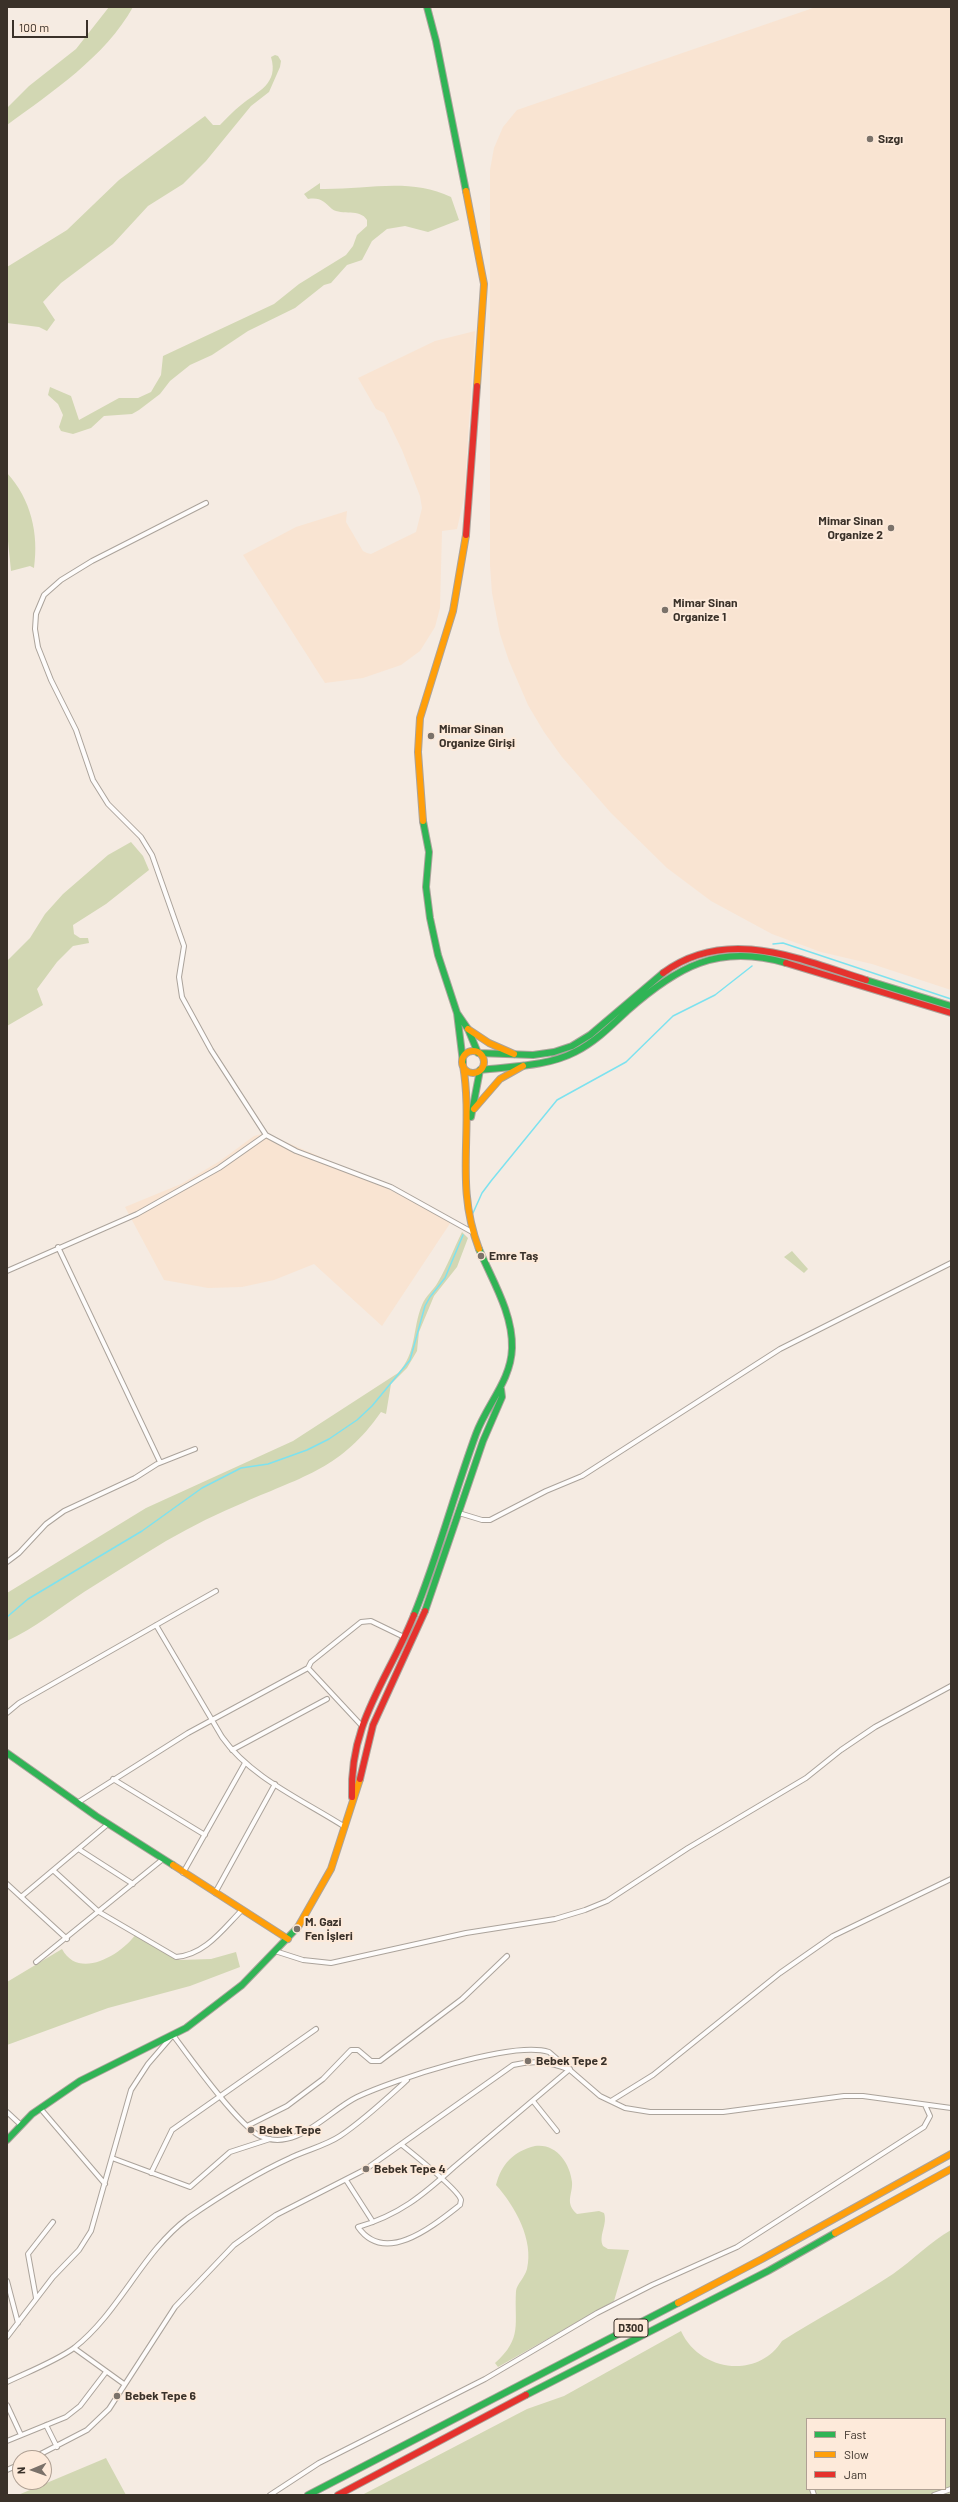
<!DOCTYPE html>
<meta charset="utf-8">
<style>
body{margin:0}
#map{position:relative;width:958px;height:2502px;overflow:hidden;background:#f5ebe2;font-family:Barlow,sans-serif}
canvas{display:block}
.frame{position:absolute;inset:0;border:8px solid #3a3129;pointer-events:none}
.legend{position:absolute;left:806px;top:2418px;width:140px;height:72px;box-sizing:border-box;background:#fdeada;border:1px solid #afa093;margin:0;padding:5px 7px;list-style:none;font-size:12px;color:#3a3129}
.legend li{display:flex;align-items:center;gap:8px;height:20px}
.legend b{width:20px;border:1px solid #afa093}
.north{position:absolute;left:12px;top:2450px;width:40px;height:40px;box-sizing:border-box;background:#fdeada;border:1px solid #afa093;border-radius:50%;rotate:268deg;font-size:11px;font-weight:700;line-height:16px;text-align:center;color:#3a3129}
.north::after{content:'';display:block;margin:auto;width:14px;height:18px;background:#7b726a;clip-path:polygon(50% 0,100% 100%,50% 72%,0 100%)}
.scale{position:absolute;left:12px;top:20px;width:76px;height:18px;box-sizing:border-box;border:2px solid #3a3129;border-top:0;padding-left:5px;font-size:12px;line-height:14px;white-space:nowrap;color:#3a3129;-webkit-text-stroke:3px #fdeada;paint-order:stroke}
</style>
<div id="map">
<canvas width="958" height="2502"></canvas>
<div class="frame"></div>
<ul class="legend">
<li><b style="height:5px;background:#30b455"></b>Fast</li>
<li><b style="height:5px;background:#ff9f0a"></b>Slow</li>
<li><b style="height:5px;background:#e5322d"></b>Jam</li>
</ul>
<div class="north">N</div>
<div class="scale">100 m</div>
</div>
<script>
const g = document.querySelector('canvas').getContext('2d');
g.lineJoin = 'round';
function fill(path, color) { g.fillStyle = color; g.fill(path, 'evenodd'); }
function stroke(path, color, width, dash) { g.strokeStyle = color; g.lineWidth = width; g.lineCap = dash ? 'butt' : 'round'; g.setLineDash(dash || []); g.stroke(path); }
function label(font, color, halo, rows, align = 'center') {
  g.font = font + ' Barlow,sans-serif'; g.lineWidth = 4; g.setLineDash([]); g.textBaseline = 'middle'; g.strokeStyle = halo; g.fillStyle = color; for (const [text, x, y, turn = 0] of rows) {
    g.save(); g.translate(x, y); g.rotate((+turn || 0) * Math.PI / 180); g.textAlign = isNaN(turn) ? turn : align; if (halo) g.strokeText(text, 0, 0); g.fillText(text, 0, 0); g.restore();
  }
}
const built = new Path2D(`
 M816,7H951V990L872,964L821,952L772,934L711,901L667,868L611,813L562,757L544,732L528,705L509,661L500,634L492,593L490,565V170L494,148L503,127L517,110Z
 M475,331L464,498L457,529L442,531L440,608L435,627L420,651L401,665L363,678L325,683L243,555L296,527L347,511L346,522L363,551L367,553L371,554L416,532L422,508L420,496L402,450L384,413L376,409L358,378L435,341Z
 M265,1133L358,1173L451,1222L382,1326L314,1264L274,1280L242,1287L208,1288L164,1280L125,1207L181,1184L220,1161L254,1136Z`);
const green = new Path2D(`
 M109,7H133C105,57 52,92 7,125V108L29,86L76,49Z
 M275,55L278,56L281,61L280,67L269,92L251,106L206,161L183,184L148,206L113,244L61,283L43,302L55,320L47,331L39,327L7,323V267L67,230L119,180L205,116L213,125H220C227,118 233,111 241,105C258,91 279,84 271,57Z
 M320,183V189C365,190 409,177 451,197L459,220L428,232L405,226L387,229L372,241L362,260L347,265L331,283L324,285L295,308L248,331L212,355L190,365L170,381L160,394L139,410L132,414L104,416L91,428L73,434L61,431L59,427L63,415L58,404L48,395L50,387L71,396L79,420L119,398H138L151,392L161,375L163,356L274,304L299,284L346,255L353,246L357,235L367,226V220C360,208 342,216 332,209C324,202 321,197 308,199L304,194Z
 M7,473C31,499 39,534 34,568L30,566L11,571L7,531Z
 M131,842L143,856L149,870L106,904L73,925L74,934L80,938H88L89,943L73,946L57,962L37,989L43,1005L7,1026V961L30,938L45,914L63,894L108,855Z
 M462,1232L468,1238L457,1267L434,1296L419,1332L417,1351L407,1368L391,1384L386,1414L381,1412C342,1468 304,1476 245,1502C218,1513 192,1526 166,1541C138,1558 111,1575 84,1592C58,1609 35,1628 7,1641V1593L146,1508L293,1441L398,1373C417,1353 412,1329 422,1305C426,1295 433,1291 438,1282C447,1267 454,1248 462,1232Z
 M792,1251L808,1269L804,1273L784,1257Z
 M136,1934L180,1960L211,1959L236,1952L240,1967L190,1986L108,2008L7,2045V1982L62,1949C79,1981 122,1954 136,1934Z
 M535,2146C556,2143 570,2163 572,2182C573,2194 564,2203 577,2214L599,2211L604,2213C608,2224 598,2236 603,2246L608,2249L629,2250L614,2301L498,2367L495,2363C523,2338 514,2324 516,2291C517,2284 525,2277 527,2269C534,2240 515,2206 496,2185C501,2164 514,2151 535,2146Z
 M951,2230V2495H362L527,2409L564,2396L681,2331C699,2371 757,2380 782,2341C818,2318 857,2298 893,2274C913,2260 930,2242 951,2230ZM807,2419H945V2489H807Z
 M106,2458L126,2495H18Z`);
const stream = new Path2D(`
 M773,944L783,943L951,999
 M473,1213L482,1193L491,1181L557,1100L626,1062L673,1016L715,995L752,966
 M7,1617L28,1599L142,1531L202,1488L241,1468L268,1464L307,1450L329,1439L357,1420L372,1406L410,1360L425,1306L430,1297L445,1278L463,1235`);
const street = new Path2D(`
 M206,503L92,561L61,580L44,595L36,614L35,629L38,647L51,680L76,730L93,780L108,804L141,837L152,855L184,946L179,977L182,997L211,1050L266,1135L296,1151L391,1187L472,1232
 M58,1247L160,1462
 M7,1271L137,1214L219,1168L266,1135
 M459,1513L482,1520H490L546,1491L582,1476L780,1349L951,1263
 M7,1562L19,1553L46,1524L64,1511L135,1478L157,1464L195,1449
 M156,1625L222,1737C251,1778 303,1800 345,1827
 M308,1668L362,1726
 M7,1713L19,1703L216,1591
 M232,1750L327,1699
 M113,1779L205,1835
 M77,1803L188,1733L308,1668L311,1662L361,1622L371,1621L404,1637
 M80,1850L133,1884
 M54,1871L99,1912L176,1957C205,1955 223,1929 242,1910
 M183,1873L245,1763
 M7,1884L67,1939
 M215,1893L275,1784
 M21,1897L108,1824
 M275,1951L303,1960L331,1963L466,1933L555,1919L585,1910L607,1901L688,1848L806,1778L841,1750L875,1727L951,1686
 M36,1962L163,1859
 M533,2101L557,2131
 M611,2101L653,2075L780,1973L833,1936L951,1879
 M40,2108L105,2184
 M7,2112L21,2125
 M247,2126L287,2106L323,2079L351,2050H358L371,2061H380L462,1999L507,1956
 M402,2145C413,2154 459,2190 461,2200L460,2205C433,2226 385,2266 358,2227C399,2215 422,2196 454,2167L570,2069
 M112,2158L190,2187L230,2152L270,2139
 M151,2173L172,2130L316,2029
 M346,2180L373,2222
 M7,2281L18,2323
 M36,2298L28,2254L53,2222
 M7,2337L53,2277L79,2250L91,2231L131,2090L148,2064L173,2035C190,2058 238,2125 260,2136C296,2153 328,2111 357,2097C393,2080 513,2040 549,2052L600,2096L625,2108L650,2112H723L844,2096H863L951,2108
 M74,2348L124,2384
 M7,2382C28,2372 56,2361 74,2348C120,2312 142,2252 188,2218C220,2196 255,2174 290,2158C306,2150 325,2146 340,2136C364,2120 385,2100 407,2080
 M7,2405L21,2435
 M46,2425L57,2447
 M7,2441L66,2417L80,2406L106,2372
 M33,2458L87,2430L109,2409L175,2307L234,2245L276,2215L366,2169L513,2065C533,2060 549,2062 568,2069
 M7,2470L20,2464
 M812,2489L814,2495
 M270,2495L319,2463L485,2379L597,2313L652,2285L737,2247L924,2127L930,2116L925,2105
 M934,2495L951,2489`);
const fast = new Path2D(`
 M427,7L436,41L466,191
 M423,821L429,852L426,887L430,918L438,955L457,1013L463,1062
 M866,980L951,1006
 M457,1013L468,1029L478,1053L533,1055L554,1052L572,1046L590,1035L663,973
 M471,1117L480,1070C511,1066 546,1067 575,1052C595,1042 611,1026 627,1011C677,967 718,943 786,963
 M425,1611L483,1441L502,1397L501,1389
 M414,1615C438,1556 454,1494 476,1434C487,1404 511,1381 512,1348C513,1313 492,1280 479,1249
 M7,1753L96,1816L173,1865
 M7,2140L32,2114L80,2081L186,2028L242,1985L298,1927
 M526,2395L768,2271L835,2233
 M308,2495L678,2303`);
const slow = new Path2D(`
 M466,191L484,284L477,386
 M423,821L418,752L420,718L453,611L466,535
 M468,1029L489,1043L514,1054
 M462 1062a11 11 0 1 1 22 0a11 11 0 1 1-22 0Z
 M463,1065C474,1131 454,1184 479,1249
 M474,1109L500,1079L523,1066
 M173,1865L288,1939
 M298,1927L331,1869L360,1779
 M835,2233L951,2169
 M678,2303L762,2259L951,2154`);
const jam = new Path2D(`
 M466,535L477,386
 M786,963L951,1013
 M663,973C727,926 799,959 866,980
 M360,1779L373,1725L425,1611
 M352,1797C349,1722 388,1680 414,1615
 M338,2495L526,2395`);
const markers = [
 [870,139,4,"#7b726a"],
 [891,528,4,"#7b726a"],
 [665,610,4,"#7b726a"],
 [431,736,4,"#7b726a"],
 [481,1256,4,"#7b726a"],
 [297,1929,4,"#7b726a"],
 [528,2061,4,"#7b726a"],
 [251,2130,4,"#7b726a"],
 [366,2169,4,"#7b726a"],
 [117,2396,4,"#7b726a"]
];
const shields = [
 [631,2328,34]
];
const shieldNames = [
 ["D300",631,2328]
];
const poiNames = [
 ["Sızgı",878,139],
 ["Mimar Sinan",883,521,"right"],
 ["Organize 2",883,535,"right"],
 ["Mimar Sinan",673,603],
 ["Organize 1",673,617],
 ["Mimar Sinan",439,729],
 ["Organize Girişi",439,743],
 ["Emre Taş",489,1256],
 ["M. Gazi",305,1922],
 ["Fen İşleri",305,1936],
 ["Bebek Tepe 2",536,2061],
 ["Bebek Tepe",259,2130],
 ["Bebek Tepe 4",374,2169],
 ["Bebek Tepe 6",125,2396]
];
fill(built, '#f9e4d2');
fill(green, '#d2d7b3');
stroke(stream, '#7de2ef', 1.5);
stroke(street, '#aba39b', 6);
stroke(fast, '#aba39b', 8);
stroke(slow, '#aba39b', 8);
stroke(jam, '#aba39b', 8);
stroke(street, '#fefcfb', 4);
stroke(fast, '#30b455', 6);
stroke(slow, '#ff9f0a', 6);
stroke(jam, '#e5322d', 6);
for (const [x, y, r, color] of markers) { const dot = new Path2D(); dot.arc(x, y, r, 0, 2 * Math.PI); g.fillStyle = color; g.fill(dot); stroke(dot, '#fdeada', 1.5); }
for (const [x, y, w] of shields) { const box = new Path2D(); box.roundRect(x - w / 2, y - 9, w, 18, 3); g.fillStyle = '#fdeada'; g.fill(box); stroke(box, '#3a3129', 1); }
label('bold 11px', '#3a3129', null, shieldNames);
label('bold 12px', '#3a3129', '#fdeada', poiNames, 'left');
</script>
